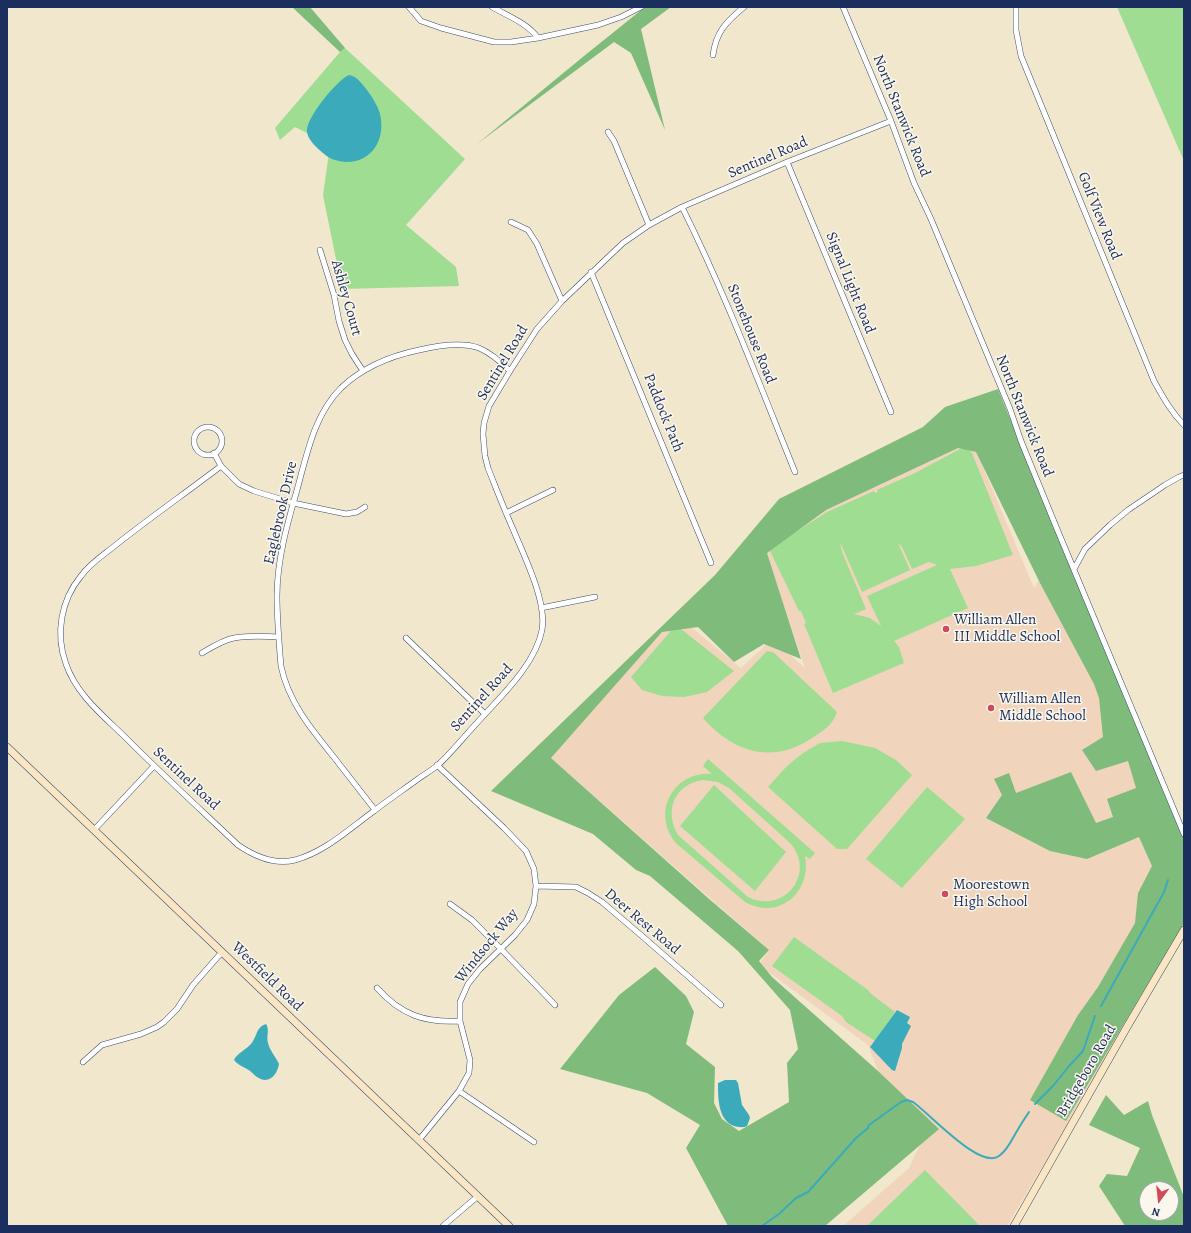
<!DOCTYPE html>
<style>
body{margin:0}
#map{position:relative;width:1191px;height:1233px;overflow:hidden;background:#f0e7cc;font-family:Alegreya,serif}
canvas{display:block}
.frame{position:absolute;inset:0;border:8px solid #1b2f5e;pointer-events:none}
.north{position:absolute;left:1139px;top:1181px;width:40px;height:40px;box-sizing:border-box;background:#fbf7ec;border:1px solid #a1a7b3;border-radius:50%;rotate:195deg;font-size:11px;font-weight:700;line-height:16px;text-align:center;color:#1b2f5e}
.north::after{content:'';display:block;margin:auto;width:14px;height:18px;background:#d1495b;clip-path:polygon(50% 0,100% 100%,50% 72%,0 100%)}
</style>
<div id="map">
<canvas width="1191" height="1233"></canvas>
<div class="frame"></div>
<div class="north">N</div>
</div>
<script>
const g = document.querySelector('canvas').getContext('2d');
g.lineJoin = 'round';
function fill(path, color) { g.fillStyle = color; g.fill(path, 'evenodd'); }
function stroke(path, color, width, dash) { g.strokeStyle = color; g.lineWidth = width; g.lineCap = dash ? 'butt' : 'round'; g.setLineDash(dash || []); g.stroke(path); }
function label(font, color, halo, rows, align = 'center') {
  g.font = font + ' Alegreya,serif'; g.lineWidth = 3; g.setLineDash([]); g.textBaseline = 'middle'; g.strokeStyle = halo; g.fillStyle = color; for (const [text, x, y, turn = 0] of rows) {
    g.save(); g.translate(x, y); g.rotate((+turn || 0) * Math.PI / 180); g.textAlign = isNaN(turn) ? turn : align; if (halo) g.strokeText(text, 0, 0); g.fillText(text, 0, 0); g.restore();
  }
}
const built = new Path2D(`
 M972,441L1034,588L1063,542L1184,833V929L1007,1226H843L909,1168L931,1122L880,1076L868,1045L759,965L769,950L551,758L675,614L741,668L772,639L805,668L764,547L821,512Z`);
const green = new Path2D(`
 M1117,7H1184V161Z
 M345,48L465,159L406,225L456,267L459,286L342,289L323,195L329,153L313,136L295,127L280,140L275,128L340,52Z
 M967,448L972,453L1013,555L976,566L950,569L968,608L894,641L899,647L904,663L833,693L804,624L806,623L801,611H799L769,549L827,512L874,491L875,493L878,492L877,490L915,473L960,449ZM840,542L862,592L910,570L898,543L902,547L912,569L929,562L937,565L867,596L881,626L870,618L854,614L866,609L842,552Z
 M676,625L734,671L707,692L684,697L662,696L642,690L631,677Z
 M767,651L773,652L837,712C835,716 834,720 831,723C827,729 818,734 812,738C772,765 733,752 703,718Z
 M842,741L875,748L896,760L912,775L847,849H837L768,787L787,766L803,753L820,743Z
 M708,759L815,853L810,859L805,856C812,892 779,921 745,902L677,844C650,814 673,771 712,774L703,766ZM703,780L718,782L729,788L790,843C817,873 784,915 748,897L678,835C664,811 674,784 703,780Z
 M714,785L786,852L755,891L680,826Z
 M927,787L965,819L902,888L866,859Z
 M794,937L868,990L870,993L895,1012L875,1041L846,1022L842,1016L772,966Z
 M925,1170L980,1226H867Z`);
const forest = new Path2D(`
 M292,7H310L345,48L340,52Z
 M645,7H671L641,29L665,130L631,53L614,42L477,144L584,56Z
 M998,389L1075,578L1179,818L1184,836V923L1066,1121L1030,1100L1078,1015L1098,987L1135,923L1138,893L1152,866L1139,837L1087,859L1050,851L986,818L1002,795L994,779L1009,773L1016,793L1071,772L1096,823L1113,817L1107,799L1136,788L1128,761L1096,771L1082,750L1103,737L1099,698L1094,684L1040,583L976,452L958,448L826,510L767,553L801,659L764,644L734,662L698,627L662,632L551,758L708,898L769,950L759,961L772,977L878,1071L939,1129L825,1226H728L686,1148L700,1125L647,1093L560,1069L619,995L655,967L686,996L694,1012L686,1044L715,1067L714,1103L722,1119L739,1131L789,1102L787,1063L798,1049L790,1010L738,951L650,876L636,870L593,834L491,791L715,575L779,499L923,427L945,407Z
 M1106,1095L1124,1115L1148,1101L1152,1115L1184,1197V1226H1125L1099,1186L1107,1174L1127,1176L1140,1148L1089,1125ZM1147,1189H1171V1213H1147Z`);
const water = new Path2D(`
 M349,75C357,76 362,84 367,90C372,97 378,106 380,114C386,139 372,163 345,162C337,161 329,159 323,153C317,148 308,140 307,132C305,119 337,80 349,75Z
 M897,1010L910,1017L907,1023L911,1026L902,1044V1048L895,1071L892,1070L870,1047Z
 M266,1024C270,1030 266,1036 268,1043C270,1051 276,1057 279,1064C277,1075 269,1085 257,1077C254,1075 251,1071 247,1069C242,1066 238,1065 234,1060C237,1053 246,1050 251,1044C257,1037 256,1027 266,1024Z
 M725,1080H736L738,1083L742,1105L749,1115L750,1118L747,1126C743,1128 738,1127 734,1126C718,1120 718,1098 718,1083Z`);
const stream = new Path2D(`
 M1101,1006L1164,892L1168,880
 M1035,1104L1053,1086L1069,1066L1083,1051L1095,1016
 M762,1226L779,1214L796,1198L808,1192L856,1138L868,1128L869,1125L901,1102L907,1100L913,1102C929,1113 980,1170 999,1156C1008,1150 1012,1139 1017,1131C1021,1124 1025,1118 1029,1112`);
const street = new Path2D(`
 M409,7L421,21L441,28L494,42H511L538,38L598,25L621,17L641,7
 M492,7C508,16 527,23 538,38
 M843,7L891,121L914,183L931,219L1010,409L1021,441L1057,529L1184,834
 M1016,7V30L1021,56L1154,381C1163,397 1171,412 1184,425
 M713,55C716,32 726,22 744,7
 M608,132L614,141L649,225
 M787,162L891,412
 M682,207C725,293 759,383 795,472
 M511,222L528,230L537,244L562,301
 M320,250L334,295L339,321L345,340L352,354L363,371
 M591,272L711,563
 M194 441a14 14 0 1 1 28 0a14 14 0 1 1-28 0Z
 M214,453L221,466L239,484L254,491L293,503L346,514L357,512L365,507
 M221,466C187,492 151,517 117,544C105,554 90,563 81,576C61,600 55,634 66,664C77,696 105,717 128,740C164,776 201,810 238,845C254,856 275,865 295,860C325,852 349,829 374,811C388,800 403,790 418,779C425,774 432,770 438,765C451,753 463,738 475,725C499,698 535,666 542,630C547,601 524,556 513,529C504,509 496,488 488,468L485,456L483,434L484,423L489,406L510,371L537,329L562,301L623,243L649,225L682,207L787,162L891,121
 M506,513L553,490
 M1074,569L1085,549L1110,525L1128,510L1165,485L1179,477L1184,475
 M541,608L595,597
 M406,638L485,714
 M202,653C212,647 223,640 234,638C249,635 264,636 279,637
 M375,810C361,792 347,774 333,756C311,729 288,701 281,666C279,643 277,619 277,596C277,560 287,525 297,490C307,454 314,415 341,388C363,367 390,356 419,350C436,346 462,342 479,348C491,353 501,362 510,371
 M94,830L154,766
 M536,886L576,887L588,893L602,902L642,936L721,1005
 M450,904L472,920L501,949L555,1005
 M377,988C401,1015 425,1023 460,1021
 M83,1062L102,1045L141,1034L157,1027L164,1022L177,1009L193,985L222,952
 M459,1091L534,1142
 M419,1140L459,1091L469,1073L470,1060L460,1021V1002L468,984L480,969L515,935L527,920L534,904L536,886L534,869L526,851L504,828L437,765
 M443,1226L478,1196`);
const secondary = new Path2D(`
 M7,747L509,1226
 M1014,1226L1127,1027L1184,930`);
const markers = [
 [946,629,4,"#d1495b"],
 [991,708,4,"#d1495b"],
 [945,894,4,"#d1495b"]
];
const streetNames = [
 ["North Stanwick Road",901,116,68],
 ["Sentinel Road",768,158,-23],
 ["Golf View Road",1099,216,68],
 ["Signal Light Road",850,283,68],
 ["Ashley Court",346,298,74],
 ["Stonehouse Road",751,334,68],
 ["Sentinel Road",503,363,-59],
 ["Paddock Path",663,413,68],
 ["North Stanwick Road",1024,416,68],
 ["Eaglebrook Drive",281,513,-77],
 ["Sentinel Road",482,698,-48],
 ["Sentinel Road",186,779,43],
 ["Deer Rest Road",642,922,40],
 ["Windsock Way",487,946,-51],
 ["Westfield Road",267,977,44],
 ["Bridgeboro Road",1087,1071,-60]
];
const poiNames = [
 ["William Allen",954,620],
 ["III Middle School",954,637],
 ["William Allen",999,699],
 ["Middle School",999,716],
 ["Moorestown",953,885],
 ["High School",953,902]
];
fill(built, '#f0d5bc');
fill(green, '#9fdd92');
fill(forest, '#7fbc7c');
fill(water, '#3baaba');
stroke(stream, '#3baaba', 2);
stroke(street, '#3b4b6e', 6);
stroke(secondary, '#3b4b6e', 8);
stroke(street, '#fff', 5);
stroke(secondary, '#fbe6c4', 7);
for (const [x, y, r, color] of markers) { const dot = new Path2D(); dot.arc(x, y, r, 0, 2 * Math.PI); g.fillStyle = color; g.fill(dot); stroke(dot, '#fbf7ec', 1.5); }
label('15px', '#1b2f5e', '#fbf7ec', streetNames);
label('15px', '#1b2f5e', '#fbf7ec', poiNames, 'left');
</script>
